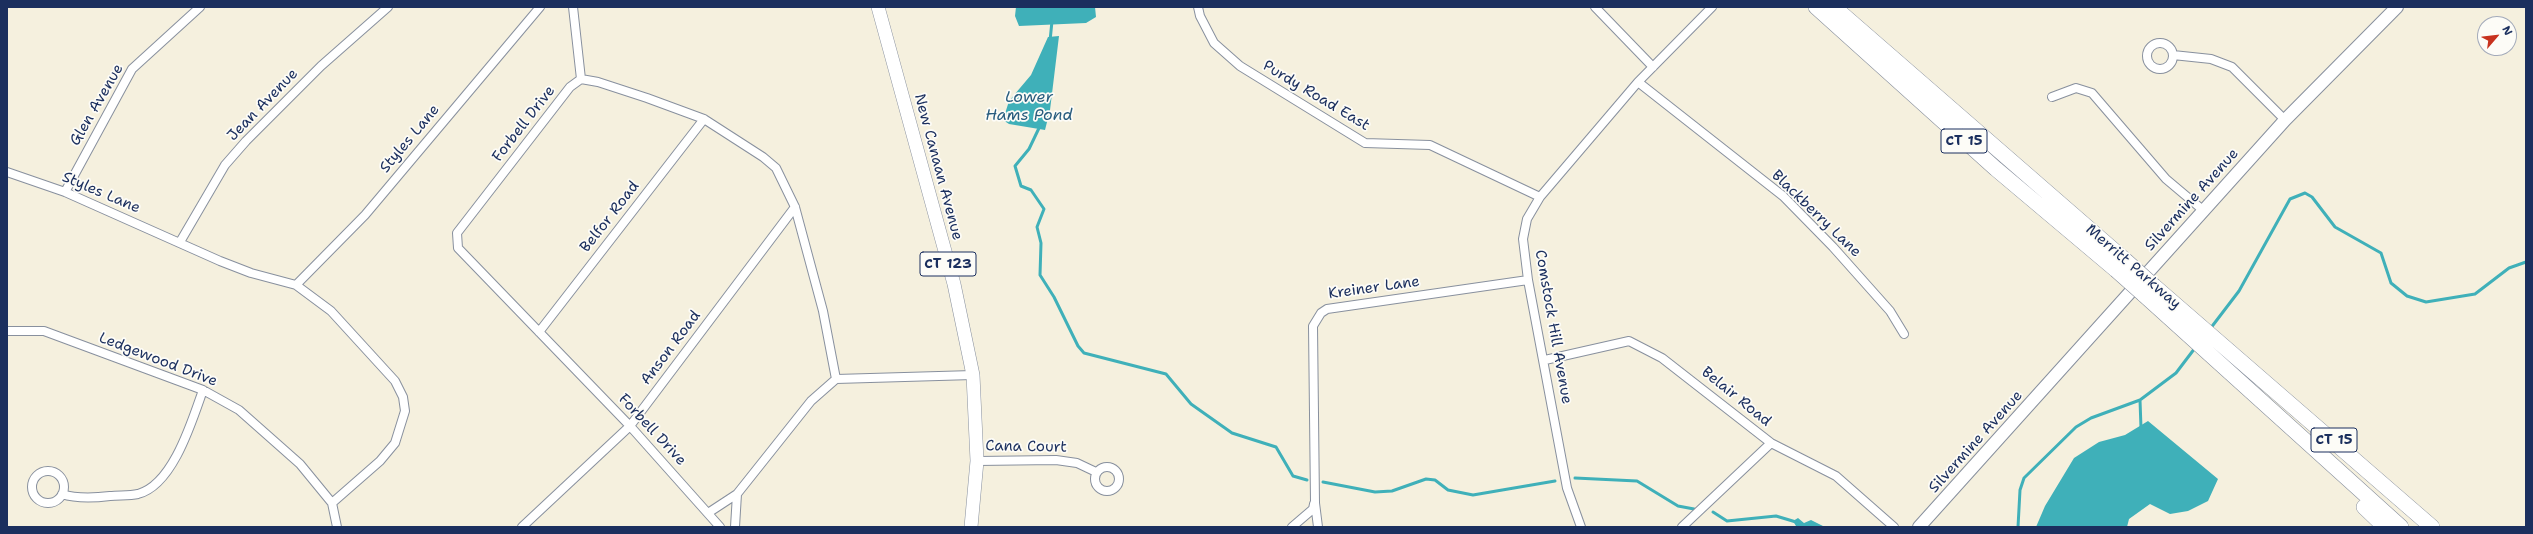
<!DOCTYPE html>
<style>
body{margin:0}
#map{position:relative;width:2533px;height:534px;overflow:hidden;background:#f5f0de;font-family:"Shantell Sans",sans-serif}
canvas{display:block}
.frame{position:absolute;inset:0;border:8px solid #1b2f5e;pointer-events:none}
.north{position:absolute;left:2477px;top:16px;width:40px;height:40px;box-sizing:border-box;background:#fdfcf7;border:1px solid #a3aaba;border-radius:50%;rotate:62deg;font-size:11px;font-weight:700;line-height:16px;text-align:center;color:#1b2f5e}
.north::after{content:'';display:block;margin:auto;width:14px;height:18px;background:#c8321e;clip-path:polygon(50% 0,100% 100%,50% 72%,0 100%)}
</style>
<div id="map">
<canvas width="2533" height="534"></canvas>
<div class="frame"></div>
<div class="north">N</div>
</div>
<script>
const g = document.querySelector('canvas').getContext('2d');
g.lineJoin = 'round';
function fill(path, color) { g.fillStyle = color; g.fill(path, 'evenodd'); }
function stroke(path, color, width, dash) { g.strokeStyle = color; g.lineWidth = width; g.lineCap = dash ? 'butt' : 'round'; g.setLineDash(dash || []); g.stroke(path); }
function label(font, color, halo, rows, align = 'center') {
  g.font = font + ' "Shantell Sans",sans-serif'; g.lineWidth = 3.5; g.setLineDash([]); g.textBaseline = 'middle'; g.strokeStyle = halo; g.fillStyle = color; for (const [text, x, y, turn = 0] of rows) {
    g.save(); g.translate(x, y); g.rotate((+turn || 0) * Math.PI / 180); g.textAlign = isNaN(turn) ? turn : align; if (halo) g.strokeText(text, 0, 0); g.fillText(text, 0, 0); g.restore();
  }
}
const water = new Path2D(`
 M1016,7H1095L1096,17L1086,23L1019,26L1015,16Z
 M1059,36L1050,110L1045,130L1009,124L1003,120L1009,101L1031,75L1048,37Z
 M2148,421L2218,479L2208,501L2188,511L2170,514L2150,504L2129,519L2127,527H2036L2045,506L2074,458L2099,442L2125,435Z
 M1798,518L1804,523L1811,520L1825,527L1796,526L1793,521Z`);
const stream = new Path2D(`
 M1050,41L1052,21
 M1040,126L1029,149L1015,166L1021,186L1031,190L1044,209L1037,227L1041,243L1040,275L1054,297L1078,346L1084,353L1166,374L1191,404L1232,433L1276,447L1293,476L1307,480
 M2210,329L2239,291L2290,199L2305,193L2312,197L2335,227L2381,253L2391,283L2407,296L2426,302L2475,294L2509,268L2526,262
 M2140,400L2141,428
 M1575,478L1637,481L1678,506L1694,509
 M1323,482L1375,492L1392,491L1426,479L1435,480L1448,490L1473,495L1555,481
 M1713,512L1727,521L1776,516L1796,522
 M2018,527L2020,490L2024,478L2076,427L2091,418L2140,400L2176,373L2195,348`);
const street = new Path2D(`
 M573,7L581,79
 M1198,7L1200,16L1214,43L1240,66L1365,143L1430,145L1540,197
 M1595,7L1653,67
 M2147 56a13 13 0 1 1 26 0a13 13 0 1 1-26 0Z
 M2173,55L2211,59L2232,67L2285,120
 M1638,82L1783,196L1833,247L1890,311L1904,334
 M2052,97L2076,88L2092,93L2166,179L2204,211
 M7,172L65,192L220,261L251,273L296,285L331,311L395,381L403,397L405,411L395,443L380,461L332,503
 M65,192L132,69L200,7
 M180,242L225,165L246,141L321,66L388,7
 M296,285L365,215L540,7
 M7,331H44L203,390L239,410L300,464L332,503L337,527
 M539,332L704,119
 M1545,360L1629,341L1662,358L1771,443L1836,476L1894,527
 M836,379L973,375
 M977,461L1056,460L1077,463L1096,472
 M1095 479a12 12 0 1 1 24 0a12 12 0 1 1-24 0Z
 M32 487a16 16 0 1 1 32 0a16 16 0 1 1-32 0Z
 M62,494C77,499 94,498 110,496C119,495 129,496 138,494C173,485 192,421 203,390
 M708,513L737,494
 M522,527L630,426L795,207
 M720,527L630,426L458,248L457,233L570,87L581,79L598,82L647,98L704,119L763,157L776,168L795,207L823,311L836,379L811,401L737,494L735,527
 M1292,527L1313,509L1314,504
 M1318,527L1315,503L1313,326L1321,313L1327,309L1528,280
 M1581,527L1567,488L1528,280L1523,239L1527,219L1540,197L1638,82L1712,7
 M1682,527L1771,443`);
const secondary = new Path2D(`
 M1919,527L2285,120L2397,7`);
const primary = new Path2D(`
 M878,7L954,284L973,375L977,461L971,527`);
const highway = new Path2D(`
 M1816,7L1996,169L2116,270
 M1834,7L2125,260
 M2154,286L2432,527
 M2143,294L2401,527
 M2364,507L2385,527`);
const highwayBridge = new Path2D(`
 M2125,260L2154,286
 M2116,270L2143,294`);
const shields = [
 [1964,141,46],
 [948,264,56],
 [2334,440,46]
];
const shieldNames = [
 ["CT 15",1964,141],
 ["CT 123",948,264],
 ["CT 15",2334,440]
];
const streetNames = [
 ["Purdy Road East",1316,96,31],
 ["Glen Avenue",97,105,-60],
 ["Jean Avenue",263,105,-46],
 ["Forbell Drive",524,124,-52],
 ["Styles Lane",410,139,-50],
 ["New Canaan Avenue",938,167,75],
 ["Styles Lane",101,193,23],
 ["Silvermine Avenue",2192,200,-48],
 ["Blackberry Lane",1816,214,44],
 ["Belfor Road",610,217,-52],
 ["Merritt Parkway",2133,267,41],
 ["Kreiner Lane",1374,288,-8],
 ["Comstock Hill Avenue",1553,327,80],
 ["Anson Road",671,348,-53],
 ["Ledgewood Drive",158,360,21],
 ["Belair Road",1736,397,39],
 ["Forbell Drive",652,430,47],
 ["Silvermine Avenue",1976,442,-48],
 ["Cana Court",1026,447,1]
];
const waterNames = [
 ["Lower",1029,98],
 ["Hams Pond",1029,116]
];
fill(water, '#3fb0b9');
stroke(stream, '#3fb0b9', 3);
stroke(street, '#88909e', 10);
stroke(secondary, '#88909e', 14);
stroke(primary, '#88909e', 14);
stroke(highway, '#88909e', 16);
stroke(street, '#fff', 8);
stroke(secondary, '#fff', 12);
stroke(primary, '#fff', 13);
stroke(highway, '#fff', 15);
stroke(highwayBridge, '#88909e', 16, []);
stroke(highwayBridge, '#fff', 15);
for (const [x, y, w] of shields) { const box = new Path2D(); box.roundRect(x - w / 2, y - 12, w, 24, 3); g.fillStyle = '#fdfcf7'; g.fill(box); stroke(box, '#1b2f5e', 1); }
label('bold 14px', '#1b2f5e', null, shieldNames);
label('15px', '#1b2f5e', '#fdfcf7', streetNames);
label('italic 16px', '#285c7e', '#fdfcf7', waterNames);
</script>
